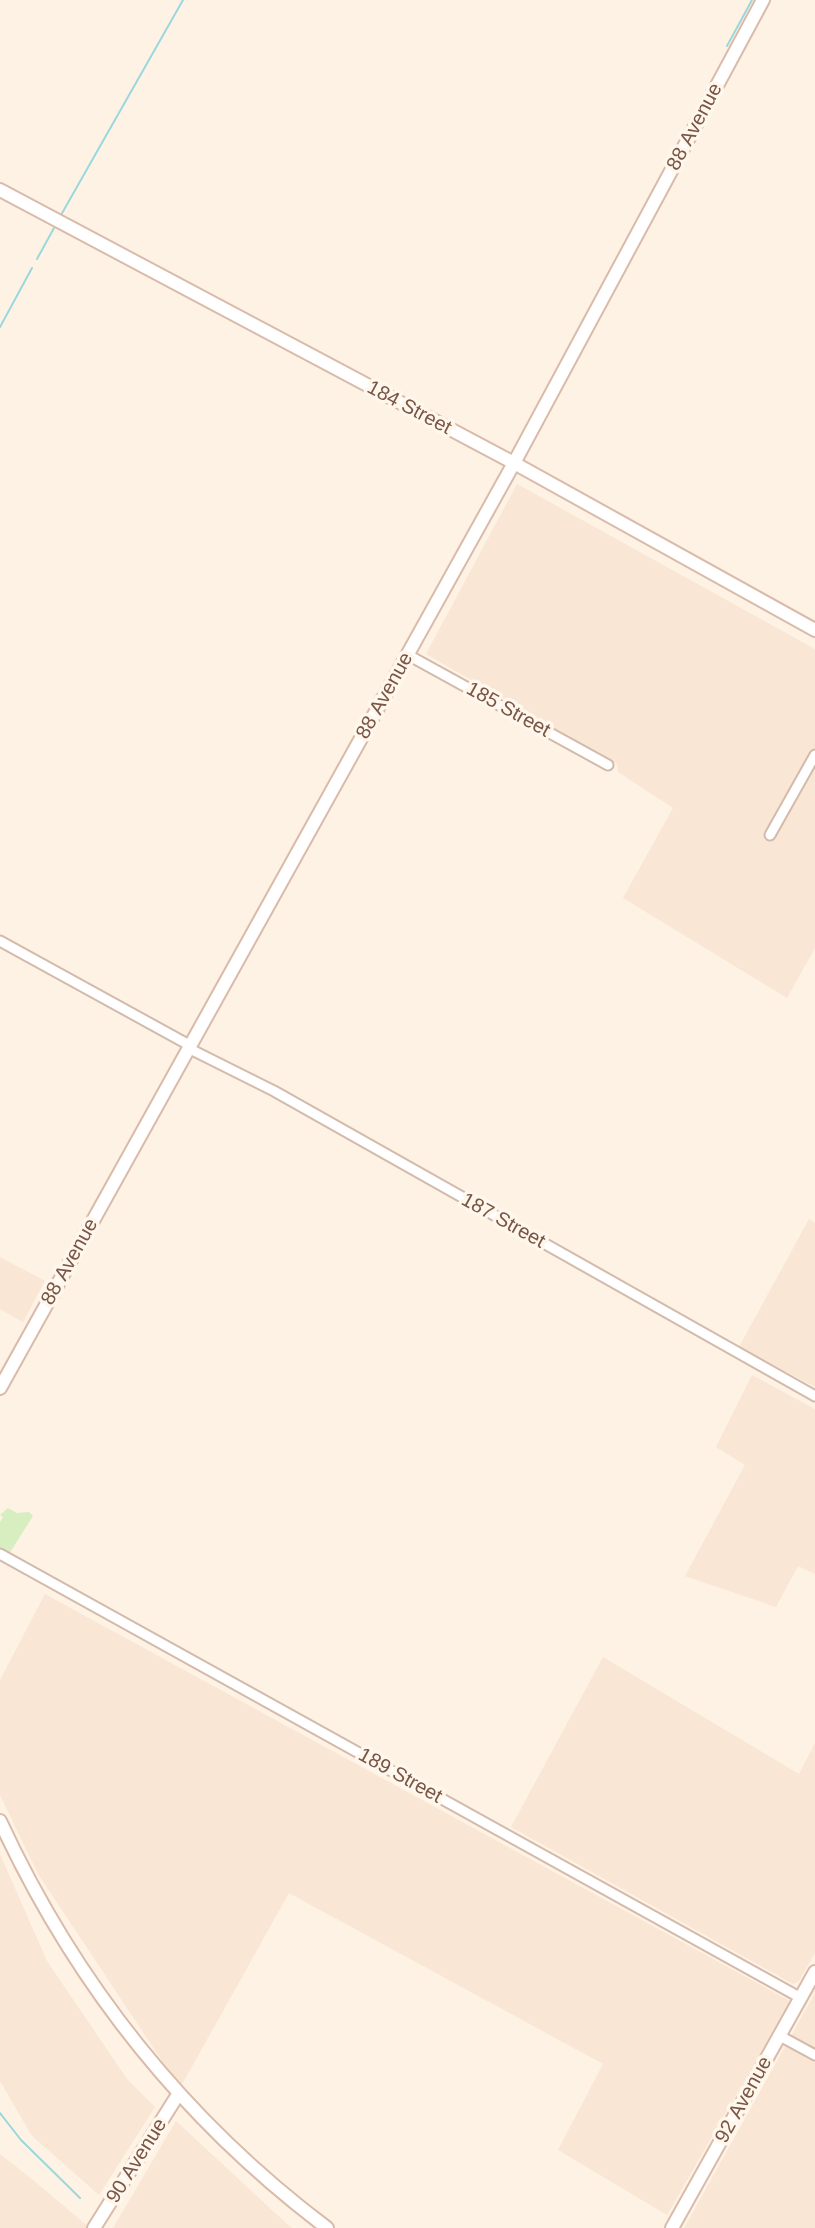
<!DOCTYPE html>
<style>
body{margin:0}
canvas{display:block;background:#fef2e4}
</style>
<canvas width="815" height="2228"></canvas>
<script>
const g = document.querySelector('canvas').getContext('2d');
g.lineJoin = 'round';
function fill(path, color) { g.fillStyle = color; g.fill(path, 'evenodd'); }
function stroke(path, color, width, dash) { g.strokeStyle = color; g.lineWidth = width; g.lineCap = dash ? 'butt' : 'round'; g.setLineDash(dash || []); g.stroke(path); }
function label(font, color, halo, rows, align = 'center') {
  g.font = font + ' Arial,sans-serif'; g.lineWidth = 7; g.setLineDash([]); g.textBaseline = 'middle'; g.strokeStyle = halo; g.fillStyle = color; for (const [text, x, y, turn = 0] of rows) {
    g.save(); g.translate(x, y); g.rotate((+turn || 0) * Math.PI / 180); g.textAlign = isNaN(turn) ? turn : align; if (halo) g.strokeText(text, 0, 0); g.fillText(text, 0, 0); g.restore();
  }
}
const residential = new Path2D(`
 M517,484L815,649V948L787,998L623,898L673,808L618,772L617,764L426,654Z
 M809,1219L815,1223V1387L739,1347Z
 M0,1257L45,1281L23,1322L0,1309Z
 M752,1375L815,1409V1574L798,1566L776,1607L685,1576L745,1465L716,1447Z
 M45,1594L790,2001L667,2215L558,2150L603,2064L289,1893L180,2088L38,1874L0,1795V1680Z
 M603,1657L799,1774L815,1743V1953L799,1981L793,1984L511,1827Z
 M0,1854L47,1961L127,2079L155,2107L99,2195L32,2136L0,2081Z
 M815,1993V2228H684Z
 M176,2121L287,2224L292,2228H113Z
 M0,2154L33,2180L90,2228H0Z`);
const green = new Path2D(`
 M8,1508L17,1513L29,1512L33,1516L9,1554L0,1549V1522L3,1517L0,1515Z`);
const stream = new Path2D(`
 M727,46L752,0
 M61,215L183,0
 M37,259L54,228
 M0,327L32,268
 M0,2113L21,2140L80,2198`);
const street = new Path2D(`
 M408,655L608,765
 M770,835L815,755
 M0,941L191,1046
 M190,1049L274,1091L815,1396
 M0,1554L801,1998
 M780,2036L815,2055`);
const secondary = new Path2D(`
 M0,190L514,463L815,630
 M0,1388L514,463L763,0
 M0,1821C75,1983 185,2121 327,2228
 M94,2228L179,2093
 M672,2228L815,1972`);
const streetNames = [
 ["88 Avenue",695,127,-62],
 ["184 Street",409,408,28],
 ["88 Avenue",385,696,-61],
 ["185 Street",508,710,29],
 ["187 Street",503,1221,29],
 ["88 Avenue",70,1262,-61],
 ["189 Street",400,1776,29],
 ["92 Avenue",744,2100,-61],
 ["90 Avenue",137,2161,-58]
];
fill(residential, '#f9e6d4');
fill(green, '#d6eec0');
stroke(stream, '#9bd8dd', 2);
stroke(street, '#d3baab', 13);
stroke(secondary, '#dabbaa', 16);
stroke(street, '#fff', 9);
stroke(secondary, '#fff', 12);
label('20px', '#795546', '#fff6ec', streetNames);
</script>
